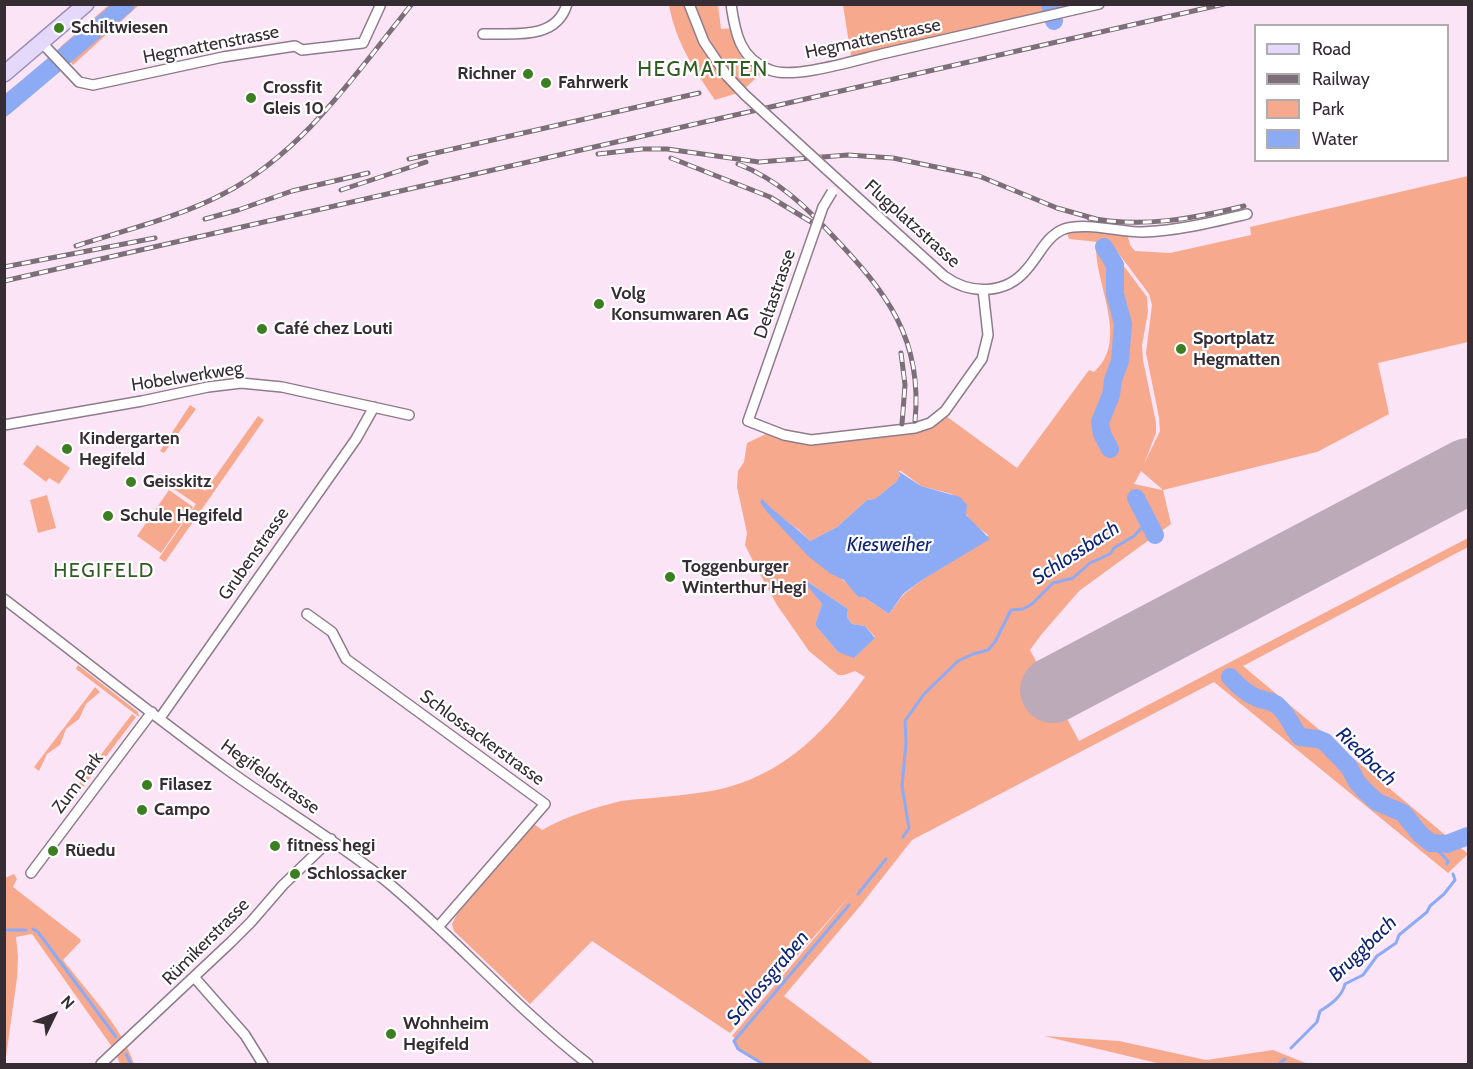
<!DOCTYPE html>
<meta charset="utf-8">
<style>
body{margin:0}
#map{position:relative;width:1473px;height:1069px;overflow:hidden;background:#fbe4f6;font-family:Cabin,sans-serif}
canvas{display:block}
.frame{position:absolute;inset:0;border:6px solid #362d34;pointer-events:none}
.legend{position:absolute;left:1254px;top:24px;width:195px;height:138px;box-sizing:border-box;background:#fff;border:2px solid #afabae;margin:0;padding:8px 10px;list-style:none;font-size:18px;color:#362d34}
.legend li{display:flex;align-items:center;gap:12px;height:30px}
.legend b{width:30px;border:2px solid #afabae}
.north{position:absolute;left:24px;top:985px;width:60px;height:60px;-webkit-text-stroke:4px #fff;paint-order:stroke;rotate:47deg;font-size:16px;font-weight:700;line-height:24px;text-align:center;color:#362d34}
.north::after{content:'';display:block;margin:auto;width:21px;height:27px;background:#362d34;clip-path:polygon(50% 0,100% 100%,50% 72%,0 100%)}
</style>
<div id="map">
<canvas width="1473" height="1069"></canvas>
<div class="frame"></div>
<ul class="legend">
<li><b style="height:8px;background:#e4d9fa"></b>Road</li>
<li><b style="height:8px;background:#7d6f7a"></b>Railway</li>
<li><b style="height:16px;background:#f7a98e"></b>Park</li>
<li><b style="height:16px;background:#8daaf4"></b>Water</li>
</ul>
<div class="north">N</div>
</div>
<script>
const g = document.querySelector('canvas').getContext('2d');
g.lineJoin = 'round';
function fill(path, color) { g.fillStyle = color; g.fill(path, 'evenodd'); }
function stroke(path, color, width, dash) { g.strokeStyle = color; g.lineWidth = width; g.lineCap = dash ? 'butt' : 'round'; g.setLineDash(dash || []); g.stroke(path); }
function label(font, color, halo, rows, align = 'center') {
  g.font = font + ' Cabin,sans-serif'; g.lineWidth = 4.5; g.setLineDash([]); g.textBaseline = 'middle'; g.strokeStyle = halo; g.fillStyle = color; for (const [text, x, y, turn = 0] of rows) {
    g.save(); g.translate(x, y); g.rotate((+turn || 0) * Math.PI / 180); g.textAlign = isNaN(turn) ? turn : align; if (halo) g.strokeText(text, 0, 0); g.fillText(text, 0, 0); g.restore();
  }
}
const green = new Path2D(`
 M109,5H139L73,65L60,47Z
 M669,5H718L721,29L734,28L737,38L766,69L741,92L715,100C694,69 676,43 669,5Z
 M843,5H1076L851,56Z
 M45,62L53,71V75L5,118V94Z
 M1468,176V342L1378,363L1389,414L1317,452L1163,490L1171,524L1079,591L1041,635L1030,650L1079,741L1468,538V547L1243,666L1468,854L1448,873L1214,682L912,840L861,905L784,996L874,1064H763L738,1049L734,1041L736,1039L732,1036L854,891L730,1033L592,941L530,1004L454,931L452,924L457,914L534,824L542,830C567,816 593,808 621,801C655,797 692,796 725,788C789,771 828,728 865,677L855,671L844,675H838L809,651L777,605L754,563L745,545L747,533L737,487L738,471L744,462L747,443L766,434L787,441L815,444L911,434L934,427L946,416L1017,468L1089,370L1094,372C1129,341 1097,289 1096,249L1100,246L1111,249L1147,297L1148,312L1142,345L1143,360L1156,423V433L1144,464L1160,431L1159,417L1146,353L1152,305L1149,294L1113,246L1108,243L1069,239L1066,229L1127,232L1130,245L1135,251L1170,253L1251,235L1250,227ZM898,471H901L921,486L952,494L973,524L988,535L987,540L922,580L903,595L889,614L864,597H858L849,585L837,575L761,500L775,513L799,530L810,541L837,527L867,500L875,499L896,482L900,477ZM1141,471L1162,489V490L1134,484ZM808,582L848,609L847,617L852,624L865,626L875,637L855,657L838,652L815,625L822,604L806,583Z
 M190,405L196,409L164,453L160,451Z
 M258,416L264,420L165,562L159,558L196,504L174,489L183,476L205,491Z
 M37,445L70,468L59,484L49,478L46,482L23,464Z
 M169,490L193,507L161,553L137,536Z
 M47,495L56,528L38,533L30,500Z
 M78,665L138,712L139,717L76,669Z
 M95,687L100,692L86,704L79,719L66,729L60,745L47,754L39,771L34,767Z
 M132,714L136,717L77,795H70Z
 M14,874L17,879L13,887L80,939L81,941L63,960C88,993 121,1025 134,1064H120L115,1051L32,934L16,937L18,957L17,978L5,1064V878Z
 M1044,1036L1119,1041L1206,1060L1273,1050L1308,1064H1161Z`);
const water = new Path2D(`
 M898,471L921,486L960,497L967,505L966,515L990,539L922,580L903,594L889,614L864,597H858L844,580L831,574L808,556L767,512L760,502L762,499C777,515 795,526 810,541L837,527L867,500L875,499L896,482L900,476Z
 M808,582L848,609L847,617L852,624L865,626L875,638L854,658L838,652L815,625L822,604L805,583Z`);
const stream = new Path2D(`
 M903,837L909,828L902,786L906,743L905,721L924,694L958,661L973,654L988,650L995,642L1011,610L1023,609L1032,604L1053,583L1073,578L1090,563L1110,554L1114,548L1134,536L1148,521
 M1431,843L1448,861L1447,864
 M858,894L886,859
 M33,929L38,932L116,1037
 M4,930H26
 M1291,1048L1317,1022L1320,1011C1330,1005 1342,997 1345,984L1363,975L1377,956L1396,943L1399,935L1427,912L1430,906L1444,894L1455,880L1453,874
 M126,1054L131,1064
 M763,1064L738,1049L734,1041L849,905
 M1279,1064L1285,1059`);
const river = new Path2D(`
 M1050,4L1054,21
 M4,107L126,4
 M1104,247L1115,265V294L1123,324L1120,361L1113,380L1111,395L1100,422L1102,434L1110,449
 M1136,498L1155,535
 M1230,677C1238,686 1246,693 1257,698C1265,701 1271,700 1278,706C1288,714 1292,728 1300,737L1318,739L1325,742L1349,767L1357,782L1365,791L1377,802L1403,813L1420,834L1431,843L1447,844L1468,836`);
const runway = new Path2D(`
 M1053,690L1468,471`);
const minor = new Path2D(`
 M689,4L704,42L727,76
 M731,4C735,33 740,59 770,70C794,80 859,59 886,53C957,37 1028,21 1099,4
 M483,34C513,33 556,41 567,4
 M42,43L79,82L93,85L223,57L295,46L302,50L363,43L380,6
 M826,169L944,276C970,295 1006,295 1027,269C1039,256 1046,236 1064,229C1086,222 1119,232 1142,232C1177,231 1213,222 1247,214
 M781,327L748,421L784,435L811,440L915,428L930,423L945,411L982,359L988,335L983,290
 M4,425L142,401L208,387L241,383L282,387L409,415
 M4,599C79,656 152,715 228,770C278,806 332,838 380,876C453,935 514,1007 588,1064
 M307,614L332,632L346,659L545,804L438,927
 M160,718L356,439L374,407
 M31,873L152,712
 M194,977L245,1035L263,1064
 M101,1064L231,942L251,922L283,885L331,839`);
const primary = new Path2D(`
 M4,74L86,4`);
const rail = new Path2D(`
 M598,154L642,149H667L759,162L848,155L893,158L979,176L1057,208L1096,219
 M671,158L770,197L813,223
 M409,159L699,93
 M738,164C777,179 804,205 832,235C886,292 923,338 915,421
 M341,190L426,162
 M1089,218C1142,228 1192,219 1244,206
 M205,219L238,210L292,191L368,173
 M76,246C125,230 177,218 223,194C304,152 355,74 412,4
 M4,267L155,238
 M4,281L1224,4
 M901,353L905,385L902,424`);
const minorBridge = new Path2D(`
 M727,76L745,95L826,169
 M781,327L823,207L832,192`);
const markers = [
 [59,28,6,"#3c7f22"],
 [528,74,6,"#3c7f22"],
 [546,83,6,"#3c7f22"],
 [251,98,6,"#3c7f22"],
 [599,304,6,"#3c7f22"],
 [262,329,6,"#3c7f22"],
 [1181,349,6,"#3c7f22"],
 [67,449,6,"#3c7f22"],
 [131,482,6,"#3c7f22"],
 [108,516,6,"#3c7f22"],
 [670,577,6,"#3c7f22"],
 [147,785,6,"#3c7f22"],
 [142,810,6,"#3c7f22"],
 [275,846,6,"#3c7f22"],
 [53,851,6,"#3c7f22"],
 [295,874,6,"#3c7f22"],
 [391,1034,6,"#3c7f22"]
];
const poiNames = [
 ["Schiltwiesen",71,28],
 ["Richner",516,74,"right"],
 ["Fahrwerk",558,83],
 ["Crossfit",263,88],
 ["Gleis 10",263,109],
 ["Volg",611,294],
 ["Konsumwaren AG",611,315],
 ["Café chez Louti",274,329],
 ["Sportplatz",1193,339],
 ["Hegmatten",1193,360],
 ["Kindergarten",79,439],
 ["Hegifeld",79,460],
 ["Geisskitz",143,482],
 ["Schule Hegifeld",120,516],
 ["Toggenburger",682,567],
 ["Winterthur Hegi",682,588],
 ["Filasez",159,785],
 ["Campo",154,810],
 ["fitness hegi",287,846],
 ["Rüedu",65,851],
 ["Schlossacker",307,874],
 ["Wohnheim",403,1024],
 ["Hegifeld",403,1045]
];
const streetNames = [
 ["Hegmattenstrasse",873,39,-12],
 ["Hegmattenstrasse",211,45,-11],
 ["Flugplatzstrasse",912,224,42],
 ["Deltastrasse",775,294,-71],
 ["Hobelwerkweg",187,377,-9],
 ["Grubenstrasse",254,554,-55],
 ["Schlossackerstrasse",482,738,36],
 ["Hegifeldstrasse",270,777,35],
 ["Zum Park",78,783,-53],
 ["Rümikerstrasse",206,942,-45]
];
const waterNames = [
 ["Kiesweiher",889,545],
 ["Schlossbach",1076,553,-33],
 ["Riedbach",1366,757,44],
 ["Bruggbach",1363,949,-44],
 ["Schlossgraben",768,978,-50]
];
const neighbourhoodNames = [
 ["HEGIFELD",104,571]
];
const quarterNames = [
 ["HEGMATTEN",703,70]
];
fill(green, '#f7a98e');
fill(water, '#8daaf4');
stroke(stream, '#8daaf4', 3);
stroke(river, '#8daaf4', 18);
stroke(runway, '#bcaab8', 66);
stroke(minor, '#8f7b8b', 12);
stroke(primary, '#9b8cb3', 18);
stroke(minor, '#fff', 9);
stroke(primary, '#e4d9fa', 15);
stroke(rail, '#7d6f7a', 5);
stroke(rail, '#fff', 3, [9]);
stroke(minorBridge, '#8f7b8b', 12, []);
stroke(minorBridge, '#fff', 9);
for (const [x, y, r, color] of markers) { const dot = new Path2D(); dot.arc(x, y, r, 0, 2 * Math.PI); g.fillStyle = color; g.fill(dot); stroke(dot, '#fff', 2); }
label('bold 18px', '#362d34', '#fff', poiNames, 'left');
label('18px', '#362d34', '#fff', streetNames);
label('italic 20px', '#112577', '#fff', waterNames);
g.letterSpacing = '1.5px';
label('20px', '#305c22', '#fff', neighbourhoodNames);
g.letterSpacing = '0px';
g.letterSpacing = '1.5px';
label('21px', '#305c22', '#fff', quarterNames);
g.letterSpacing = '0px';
</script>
